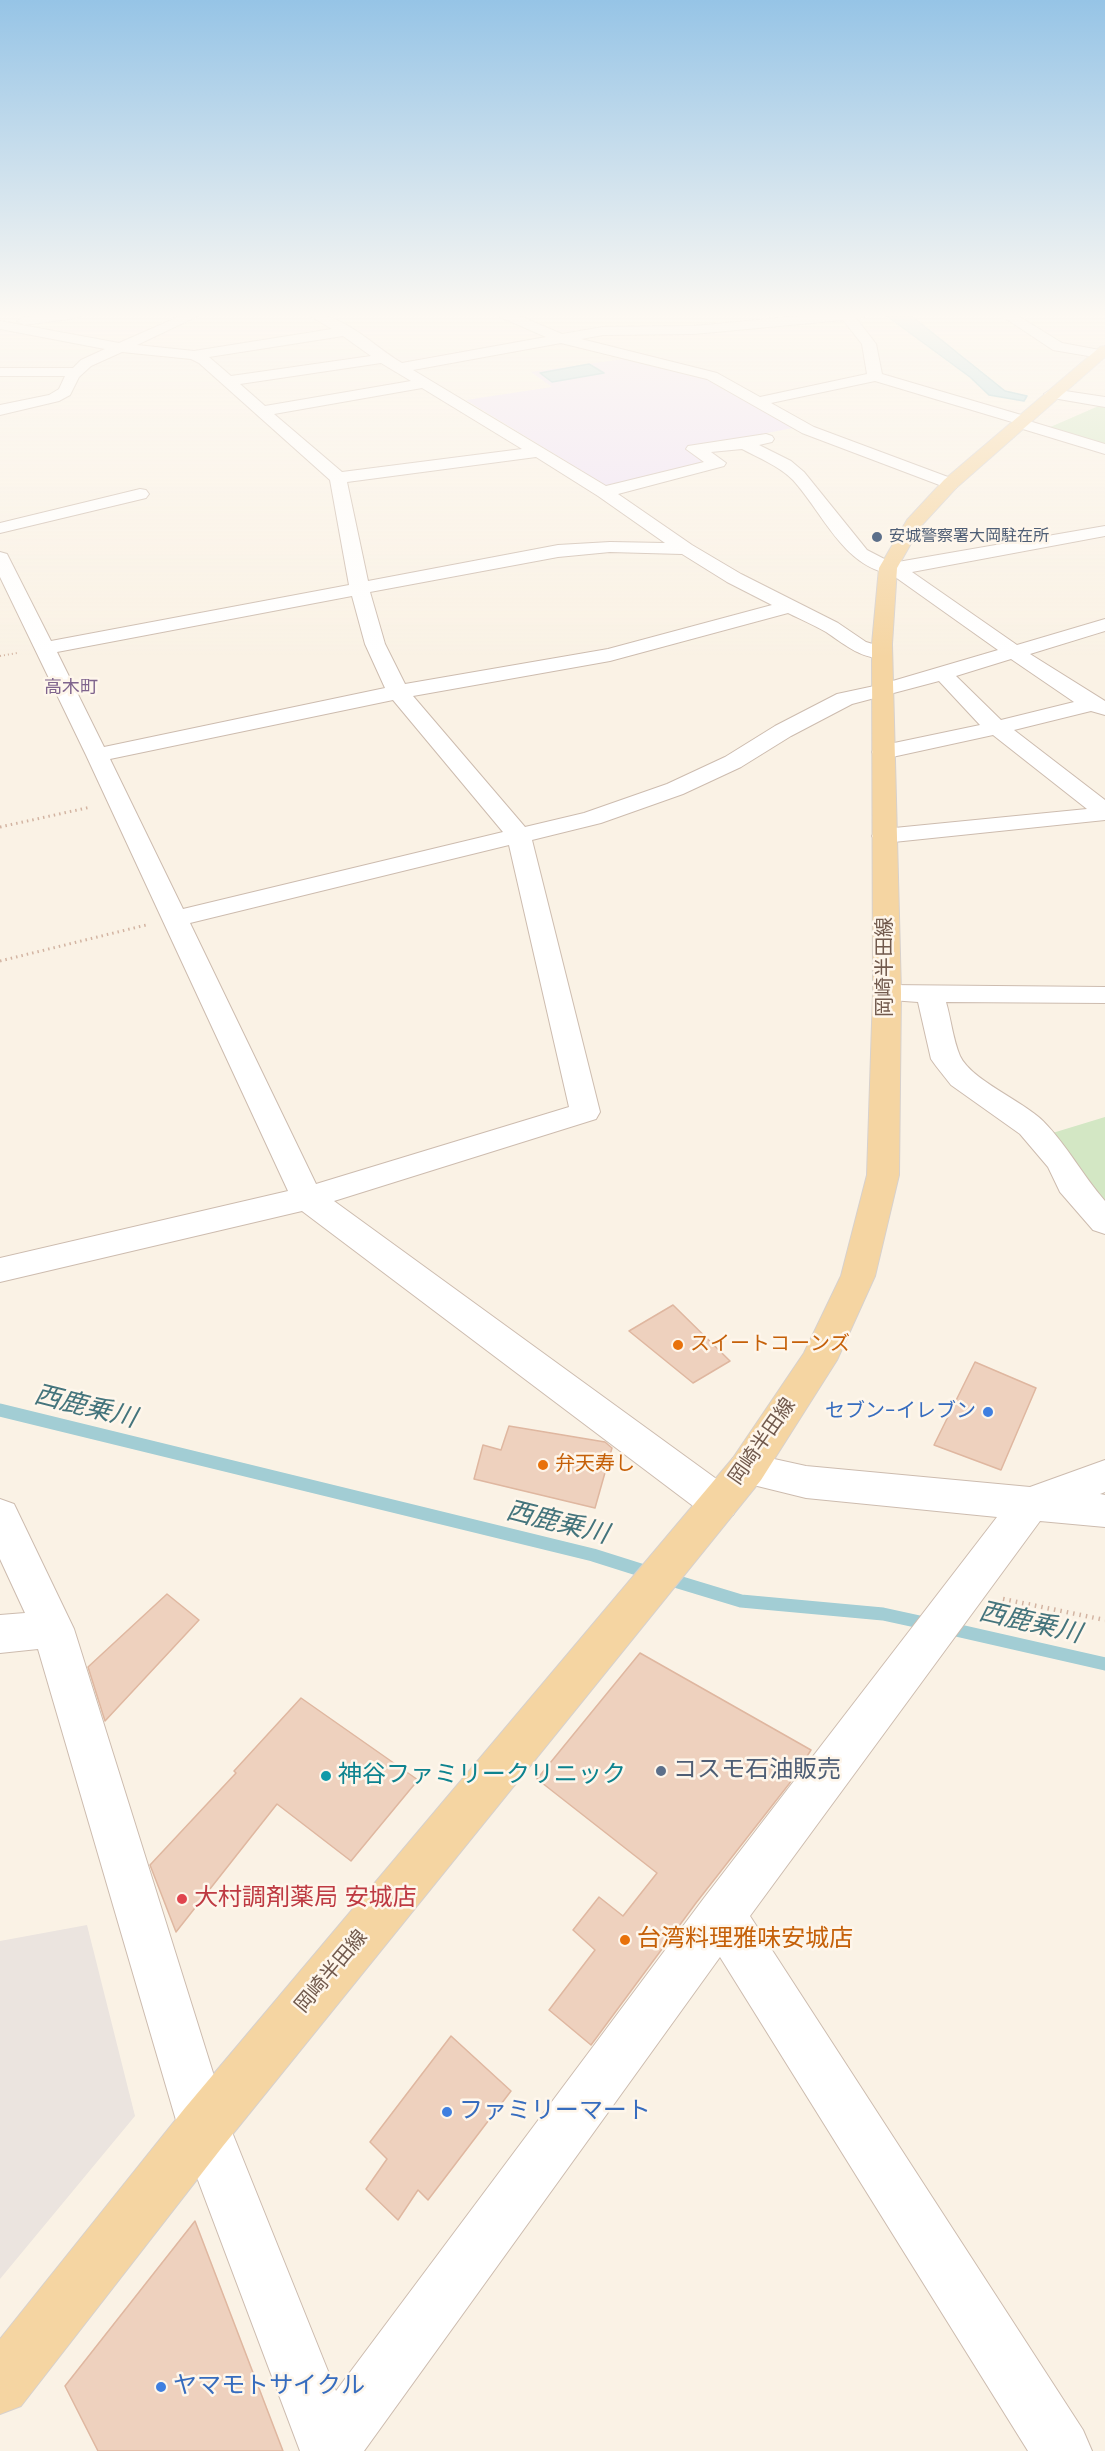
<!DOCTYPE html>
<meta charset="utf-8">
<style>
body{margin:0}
canvas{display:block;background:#faf2e5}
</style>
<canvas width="1105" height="2451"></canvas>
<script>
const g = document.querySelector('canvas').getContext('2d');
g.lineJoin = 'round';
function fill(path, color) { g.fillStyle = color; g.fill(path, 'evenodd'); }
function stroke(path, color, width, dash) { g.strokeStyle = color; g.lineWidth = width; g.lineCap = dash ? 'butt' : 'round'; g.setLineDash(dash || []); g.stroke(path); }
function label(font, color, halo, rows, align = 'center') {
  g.font = font + ' Poppins,"Noto Sans JP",sans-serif'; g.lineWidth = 5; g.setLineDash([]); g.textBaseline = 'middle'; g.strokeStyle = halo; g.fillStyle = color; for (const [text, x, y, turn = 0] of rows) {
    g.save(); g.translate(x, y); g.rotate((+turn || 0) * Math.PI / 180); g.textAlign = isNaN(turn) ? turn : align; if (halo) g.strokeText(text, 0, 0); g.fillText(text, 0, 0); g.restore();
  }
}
const industrial = new Path2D(`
 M87,1925L135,2116L0,2279V1941Z`);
const education = new Path2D(`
 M623,359L704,377L793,428L687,448L715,461L616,486H607L466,400L552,387L531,372Z`);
const green = new Path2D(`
 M1101,405L1105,406V446L1048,428Z
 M1105,1117V1199L1103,1200L1046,1135Z`);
const water = new Path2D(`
 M884,314H909L1005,391L1027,396L1024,401L989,395L970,377Z
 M589,364L604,373L552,382L540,373Z`);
const stream = new Path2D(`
 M0,1410L593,1555L650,1573
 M665,1578L741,1601L883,1614L929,1624
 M947,1628L1105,1664`);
const building = new Path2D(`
 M673,1305L730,1361L693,1383L629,1331Z
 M975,1362L1036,1388L1001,1470L934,1445Z
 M509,1426L605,1442L612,1448L595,1508L474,1479L483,1445L501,1450Z
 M167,1594L199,1620L105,1721L88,1667Z
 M640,1653L811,1750L789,1784L696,1903L591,2045L549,2010L595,1950L573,1930L599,1897L623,1916L657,1873L537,1779Z
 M301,1698L418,1780L351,1861L277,1804L176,1932L150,1865L236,1773L234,1771Z
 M451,2036L511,2091L428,2200L418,2190L398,2220L366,2189L387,2159L370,2142Z
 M195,2221L283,2451H98L65,2386Z`);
const pathFar2 = new Path2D(`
 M0,656L17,653`);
const pathFar1 = new Path2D(`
 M0,827L91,807
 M0,961L146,925`);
const path = new Path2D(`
 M1003,1599L1105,1620`);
const minor = new Path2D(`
 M48,314H83L76,318L24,325L17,321L24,317Z
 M185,314H202L137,345L194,351L332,329L307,314C343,312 373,346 402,363L546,337L500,317L499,314H515L562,334L603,327L694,326L821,314H865L864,317L856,318L876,344L882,374L1028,417L1029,421L1105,444V454L1013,426L1012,422L875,381L771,403L814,427L956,480L958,484L956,488L950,489L802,433L707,379L561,343L413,370L606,486L704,462L686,449L688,446L766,434L772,436L774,439L772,442L759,445L791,461L804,472L867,550L892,563L1105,526V536L912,572L1017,645L1105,619V631L1030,654L1105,701V715L1091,711L1014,730L1105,800V820L884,843L875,841L872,836L875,831L884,829L1087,809L993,735L883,759L875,757L872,752L875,747L980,725L939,681L852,704L791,736L741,767L683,794L601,823L532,840L600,1112L596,1119L334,1201L733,1491L739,1503L733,1515L719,1519L705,1515L302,1211L0,1282V1258L288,1191L86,755L0,577V552L7,554L9,558L51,641L349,585L330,480L199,363L191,359L122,352L91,366L79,377L70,395L59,401L0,415V405L49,395L59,389L65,376H0V368H73L81,360L105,349L0,329V321L119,343ZM843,320L862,344L867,374L760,397L717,373L581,339L603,335L694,334ZM343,336L371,356L231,376L209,357ZM381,363L411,381L265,406L240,384ZM422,388L522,449L342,472L274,414ZM742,449C759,458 779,466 793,480C823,513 843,566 891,574L998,650L879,685L837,694L775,726L725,757L667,784L584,813L525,827L413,696L610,661L788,613C800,619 814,625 826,632C844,644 866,663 889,657L892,653L889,649L866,642L838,623L741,574L692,545L618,494L724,466L726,463L711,452ZM536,457L598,496L665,543L610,542L558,545L368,581L347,482ZM610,552L682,554L727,582L772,605L608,649L405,684L385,644L370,592L558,557ZM352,596L365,644L385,688L104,747L57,652ZM1011,659L1074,702L1001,720L956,676ZM393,700L503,832L183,909L110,759ZM509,845L569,1107L316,1184L190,923Z
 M999,314H1015L1062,343L1105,351V357L1100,358L1053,350Z
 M1052,389L1105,397V407L1047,397L1044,394Z
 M140,489L146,490L149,494L146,498L0,533V523Z
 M887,985L1105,987V1003L946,1002C951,1019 953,1040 960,1056C971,1080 1023,1101 1043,1121C1068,1146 1082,1175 1105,1201V1234L1093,1230L1060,1192L1048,1167L1020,1134L951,1085L936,1066L931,1059L918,1002L877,999L873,993L877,987Z
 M747,1453L806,1466L1030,1487L1105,1460V1492L1100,1494L1105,1495V1527L1040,1521L750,1916L1083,2430L1092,2451H1028L720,1957L364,2451H300L178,2127L38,1649L0,1653V1615L25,1613L0,1559V1499L14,1504L74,1629L230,2127L336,2391L704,1898L997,1517L806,1498L733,1480L728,1469L733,1458Z`);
const major = new Path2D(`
 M1105,346V357L956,488L921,526L897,568L892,644L901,993L899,1175L875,1276L837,1360L761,1480L223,2146L21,2406L0,2414V2339L185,2108L733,1458L804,1353L841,1276L867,1175L873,993L872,644L879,568L907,520L944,480L1100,347Z`);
const markers = [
 [877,537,6,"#5c6f8a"],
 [678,1345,6,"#e8710a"],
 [988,1412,6,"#3f7fe0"],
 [543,1465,6,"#e8710a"],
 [661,1771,6,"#5c6f8a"],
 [326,1776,6,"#0f9aa8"],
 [182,1899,6,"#e0444e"],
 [625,1940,6,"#e8710a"],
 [447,2112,6,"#3f7fe0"],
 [161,2387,6,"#3f7fe0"]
];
const farServicenames = [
 ["安城警察署大岡駐在所",889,537]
];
const farQuarternames = [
 ["高木町",71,688]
];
const streetNames = [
 ["岡崎半田線",886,967,-90],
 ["岡崎半田線",763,1442,-55],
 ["岡崎半田線",332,1972,-50]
];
const foodNames = [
 ["スイートコーンズ",690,1345],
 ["弁天寿し",555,1465]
];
const shopNames = [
 ["セブン-イレブン",976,1412]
];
const nearServicenames = [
 ["コスモ石油販売",673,1771]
];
const nearCulturenames = [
 ["神谷ファミリークリニック",338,1776]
];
const nearHealthnames = [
 ["大村調剤薬局 安城店",194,1899]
];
const nearFoodnames = [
 ["台湾料理雅味安城店",637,1940]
];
const nearShopnames = [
 ["ファミリーマート",459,2112],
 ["ヤマモトサイクル",173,2387]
];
const nearWaternames = [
 ["西鹿乗川",85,1408,14],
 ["西鹿乗川",557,1524,14],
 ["西鹿乗川",1030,1624,13]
];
fill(industrial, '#ebe4df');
fill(education, '#efe2f7');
fill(green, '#d3e7c4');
fill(water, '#bbdde3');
stroke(water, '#a2cdd4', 1.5);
stroke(stream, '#a2cdd4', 13);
fill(building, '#eed1be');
stroke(building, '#dfb7a0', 1.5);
stroke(minor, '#cdbcaf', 2);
stroke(major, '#d7d1cd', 2);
stroke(pathFar2, '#d3b4a2', 2, [1, 3]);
stroke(pathFar1, '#d3b4a2', 3, [1.5, 4]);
stroke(path, '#d3b4a2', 4.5, [1.5, 5]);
fill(minor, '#fff');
fill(major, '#f5d5a2');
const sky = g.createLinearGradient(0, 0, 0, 657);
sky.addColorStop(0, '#96c4e6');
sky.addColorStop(0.48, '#fdf9f3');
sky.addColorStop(1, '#fdf9f300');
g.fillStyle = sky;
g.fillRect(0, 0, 1105, 657);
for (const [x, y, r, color] of markers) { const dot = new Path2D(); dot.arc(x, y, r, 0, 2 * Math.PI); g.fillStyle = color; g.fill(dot); stroke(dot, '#fef6eb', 2); }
label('16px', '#4e5e75', '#fef6eb', farServicenames, 'left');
label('18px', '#7f648d', '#fef6eb', farQuarternames);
label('20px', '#71594c', '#fef6eb', streetNames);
label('20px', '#c56008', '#fef6eb', foodNames, 'left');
label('20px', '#366cbe', '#fef6eb', shopNames, 'right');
label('24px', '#4e5e75', '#fef6eb', nearServicenames, 'left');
label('24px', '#0d838f', '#fef6eb', nearCulturenames, 'left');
label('24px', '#be3a42', '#fef6eb', nearHealthnames, 'left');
label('24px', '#c56008', '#fef6eb', nearFoodnames, 'left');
label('24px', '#366cbe', '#fef6eb', nearShopnames, 'left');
label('italic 26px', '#44747c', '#fef6eb', nearWaternames);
</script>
